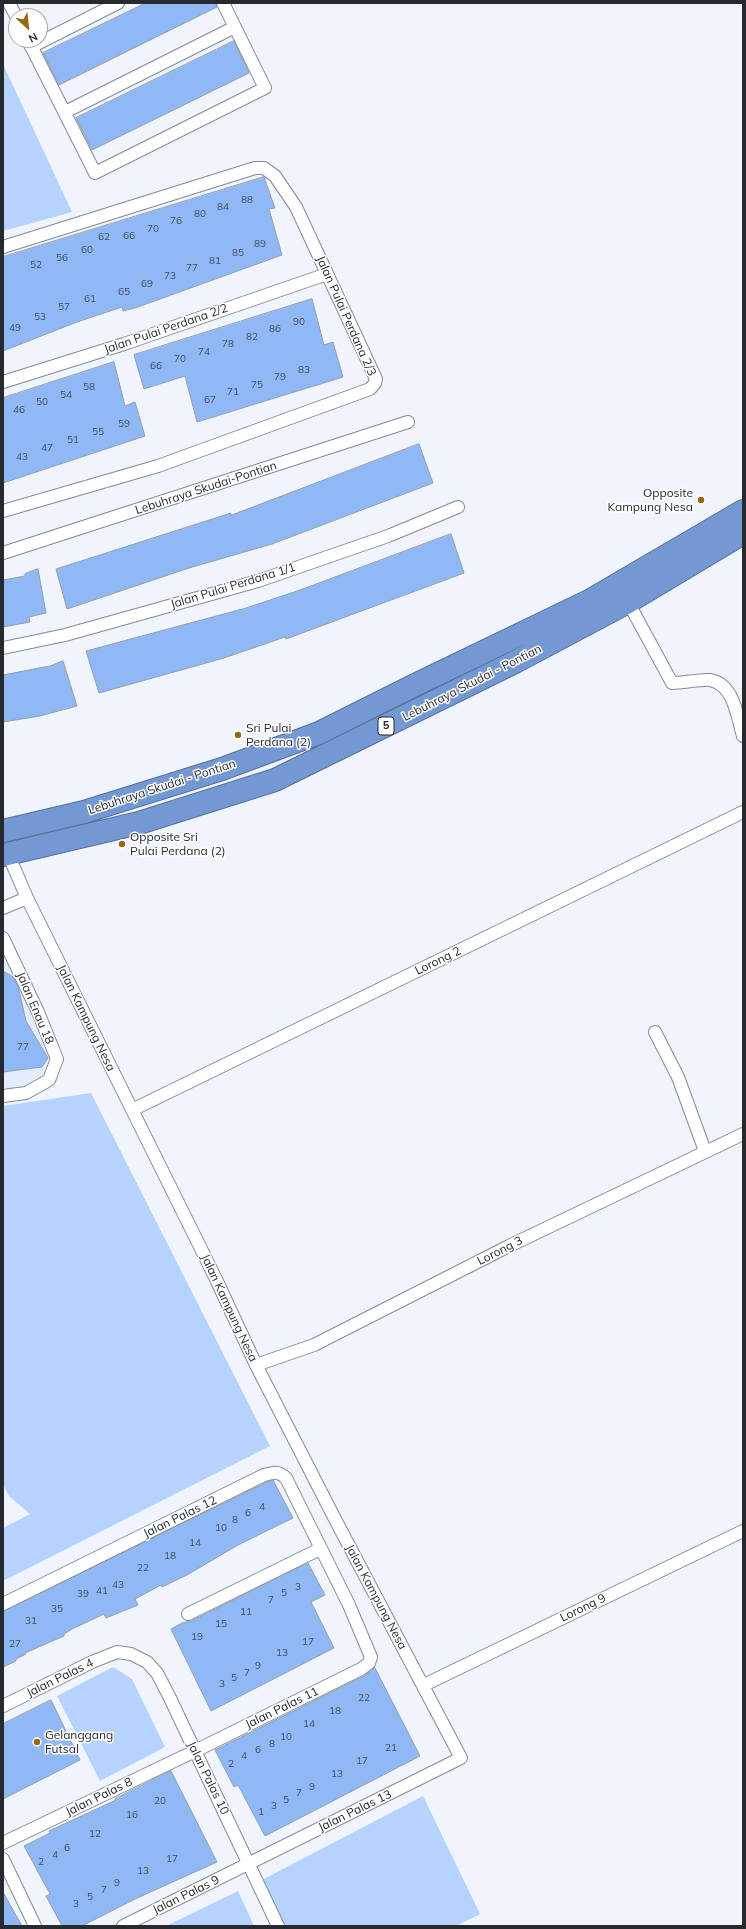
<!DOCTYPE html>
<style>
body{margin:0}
#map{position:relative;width:746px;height:1929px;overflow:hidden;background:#f0f5fd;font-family:Mulish,sans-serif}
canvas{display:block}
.frame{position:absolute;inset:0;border:4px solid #26292e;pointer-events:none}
.north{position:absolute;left:8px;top:8px;width:40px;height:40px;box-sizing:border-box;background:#fff;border:1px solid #a8a9ab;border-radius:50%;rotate:153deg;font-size:11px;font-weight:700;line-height:16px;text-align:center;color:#26292e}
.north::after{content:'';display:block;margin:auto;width:14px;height:18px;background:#946a15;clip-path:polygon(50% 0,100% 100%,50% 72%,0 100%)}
</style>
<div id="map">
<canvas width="746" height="1929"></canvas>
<div class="frame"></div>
<div class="north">N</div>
</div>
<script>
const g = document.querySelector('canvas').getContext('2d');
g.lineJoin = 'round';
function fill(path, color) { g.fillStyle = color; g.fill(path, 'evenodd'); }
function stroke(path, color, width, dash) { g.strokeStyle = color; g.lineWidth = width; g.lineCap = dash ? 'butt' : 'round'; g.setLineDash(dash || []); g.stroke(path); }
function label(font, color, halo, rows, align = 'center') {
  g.font = font + ' Mulish,sans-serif'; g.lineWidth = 3; g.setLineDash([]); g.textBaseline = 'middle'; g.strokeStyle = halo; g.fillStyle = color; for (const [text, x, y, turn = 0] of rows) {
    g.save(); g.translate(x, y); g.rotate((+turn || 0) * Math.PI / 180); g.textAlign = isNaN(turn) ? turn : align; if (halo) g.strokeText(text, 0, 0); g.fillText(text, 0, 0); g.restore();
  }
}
const built = new Path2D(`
 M10,941L63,1059L53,1084L27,1099L3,1102V942Z`);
const green = new Path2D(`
 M3,64L72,212L3,231Z
 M91,1093L270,1446L3,1581V1528L30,1514L9,1496L3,1484V1106Z
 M113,1667L132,1679L165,1747L100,1781L57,1696Z
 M423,1796L480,1914L456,1926H280L258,1882Z
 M238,1891L254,1926H166Z`);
const building = new Path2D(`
 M146,3H216L217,7L59,85L43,53Z
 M234,41L249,73L92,150L76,118Z
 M264,177L275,208L269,209L282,255L135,308L123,311L122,307L77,322L3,351V257Z
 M312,299L324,345L333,342L343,377L197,422L185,376L144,389L134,355Z
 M114,362L125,406L135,402L145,436L3,483V398Z
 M419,444L433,483L272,544L189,568L67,609L56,569L231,513V515Z
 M451,534L464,573L286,639L285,637L224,658L99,693L86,651L246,608L300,590Z
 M38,569L46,613L29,617L30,622L3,627V580L25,576V574Z
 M63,661L77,706L40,716L3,722V675L50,666Z
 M3,971L13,977L18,986L26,1021L48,1058L42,1067L3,1072Z
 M273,1480L293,1518L238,1545L187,1575L162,1587L161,1585L135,1599L138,1605L106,1618L104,1614L72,1629L64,1634V1636L25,1653L26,1654L16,1659V1661L3,1667V1611L267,1482Z
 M308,1563L325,1595L311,1602L334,1648L211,1711L171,1629L182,1623L191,1621Z
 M375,1668L420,1756L265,1836L238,1785L234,1787L215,1750L364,1676Z
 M51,1700L80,1760L3,1799V1724Z
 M171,1771L217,1862L135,1899L82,1926H62L46,1896L50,1894L24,1846L50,1833L49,1831L116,1800L115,1799Z
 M3,1892L22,1926H3Z`);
const street = new Path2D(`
 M9,3L16,16
 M28,40L95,173L265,88L223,3
 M31,47L118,3
 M65,112L235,27
 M3,247L255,168H264L275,176L296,207L376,379L375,383L370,389L158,466L3,511
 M3,382L124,344L327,274
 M3,553L408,422
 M628,602L672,683C682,683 703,679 710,680C734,684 737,716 743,736
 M3,648L65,635L258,581L388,536L458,507
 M8,854L27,898L215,1277L256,1365L336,1521L461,1758L123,1926
 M3,908L27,898
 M3,938L38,1012L57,1059L49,1080L26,1093L3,1096
 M655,1032L678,1077L705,1151
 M132,1110L743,812
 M256,1365L314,1345L509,1246L743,1134
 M3,1604L264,1475C274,1472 278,1471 286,1478L349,1605L371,1657L369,1663L361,1669L195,1751L3,1843
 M188,1614L320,1549
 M424,1685L743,1531
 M3,1706L92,1662L117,1652L131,1654L147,1662L157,1673L169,1696L278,1926
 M3,1859L35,1926`);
const highway = new Path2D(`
 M3,831L84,812L222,769L319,733L415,685L589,601L743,511
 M3,855L139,823L275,780L515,662L628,602L743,533`);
const markers = [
 [701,500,4,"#946a15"],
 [238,735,4,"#946a15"],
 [122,844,4,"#946a15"],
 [37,1742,4,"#946a15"]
];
const numberNames = [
 ["88",247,200],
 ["84",223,207],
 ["80",200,214],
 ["76",176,221],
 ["70",153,229],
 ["66",129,236],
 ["62",104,237],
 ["89",260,244],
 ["60",87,250],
 ["85",238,253],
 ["56",62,258],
 ["81",215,261],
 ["52",36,265],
 ["77",192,268],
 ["73",170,276],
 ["69",147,284],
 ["65",124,292],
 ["61",90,299],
 ["57",64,307],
 ["53",40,317],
 ["90",299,322],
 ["49",15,328],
 ["86",275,329],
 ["82",252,337],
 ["78",228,344],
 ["74",204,352],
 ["70",180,359],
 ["66",156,366],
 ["83",304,370],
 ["79",280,377],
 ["75",257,385],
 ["58",89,387],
 ["71",233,392],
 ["54",66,395],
 ["67",210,400],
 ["50",42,402],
 ["46",19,410],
 ["59",124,424],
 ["55",98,432],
 ["51",73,440],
 ["47",47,448],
 ["43",22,457],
 ["77",23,1047],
 ["4",262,1507],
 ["6",248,1513],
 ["8",235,1520],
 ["10",221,1528],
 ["14",195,1543],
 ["18",170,1556],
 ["22",143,1568],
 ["43",118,1585],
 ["3",298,1587],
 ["41",102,1591],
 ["5",284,1593],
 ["39",83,1594],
 ["7",271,1600],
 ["35",57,1609],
 ["11",246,1612],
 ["31",31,1621],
 ["15",221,1624],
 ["19",197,1637],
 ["17",308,1642],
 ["27",15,1644],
 ["13",282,1653],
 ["9",258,1666],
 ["7",247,1673],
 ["5",234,1678],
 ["3",222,1684],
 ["22",364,1698],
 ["18",335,1711],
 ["14",309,1724],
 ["10",286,1737],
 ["8",272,1744],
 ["21",391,1748],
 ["6",258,1750],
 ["4",244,1756],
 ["17",362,1761],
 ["2",231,1764],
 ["13",337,1774],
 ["9",312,1787],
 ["7",299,1793],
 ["5",286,1800],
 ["20",160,1801],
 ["3",274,1806],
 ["1",261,1812],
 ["16",132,1815],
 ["12",95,1834],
 ["6",67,1848],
 ["4",55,1855],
 ["17",172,1859],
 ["2",41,1862],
 ["13",143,1871],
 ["9",117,1883],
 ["7",104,1890],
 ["5",90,1897],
 ["3",76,1904]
];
const shields = [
 [386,726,16]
];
const shieldNames = [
 ["5",386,726]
];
const streetNames = [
 ["Jalan Pulai Perdana 2/3",346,316,66],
 ["Jalan Pulai Perdana 2/2",166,329,-19],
 ["Lebuhraya Skudai-Pontian",206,488,-18],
 ["Jalan Pulai Perdana 1/1",233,586,-17],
 ["Lebuhraya Skudai - Pontian",472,683,-27],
 ["Lebuhraya Skudai - Pontian",162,787,-18],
 ["Lorong 2",438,961,-26],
 ["Jalan Enau 18",35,1008,67],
 ["Jalan Kampung Nesa",86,1018,64],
 ["Lorong 3",500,1251,-27],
 ["Jalan Kampung Nesa",229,1308,65],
 ["Jalan Palas 12",180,1517,-26],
 ["Jalan Kampung Nesa",376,1597,62],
 ["Lorong 9",583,1608,-26],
 ["Jalan Palas 4",60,1678,-26],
 ["Jalan Palas 11",282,1708,-26],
 ["Jalan Palas 10",208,1778,64],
 ["Jalan Palas 8",99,1797,-26],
 ["Jalan Palas 13",355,1811,-26],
 ["Jalan Palas 9",186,1895,-26]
];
const poiNames = [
 ["Opposite",693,493,"right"],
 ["Kampung Nesa",693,507,"right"],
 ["Sri Pulai",246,728],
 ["Perdana (2)",246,742],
 ["Opposite Sri",130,837],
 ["Pulai Perdana (2)",130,851],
 ["Gelanggang",45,1735],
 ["Futsal",45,1749]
];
fill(built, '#e3edfd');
fill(green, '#b6d2fe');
fill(building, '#90b8f5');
stroke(building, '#969eaa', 1);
stroke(street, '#838b96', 14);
stroke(highway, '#587199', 24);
stroke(street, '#fff', 12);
stroke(highway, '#7398d3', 22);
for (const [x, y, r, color] of markers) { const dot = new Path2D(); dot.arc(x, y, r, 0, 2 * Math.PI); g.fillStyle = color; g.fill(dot); stroke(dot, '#fff', 1.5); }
label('10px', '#404d60', null, numberNames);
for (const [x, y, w] of shields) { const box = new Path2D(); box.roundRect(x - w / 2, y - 9, w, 18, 3); g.fillStyle = '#fff'; g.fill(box); stroke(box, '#26292e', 1); }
label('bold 11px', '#26292e', null, shieldNames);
label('12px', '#26292e', '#fff', streetNames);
label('12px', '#26292e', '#fff', poiNames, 'left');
</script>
